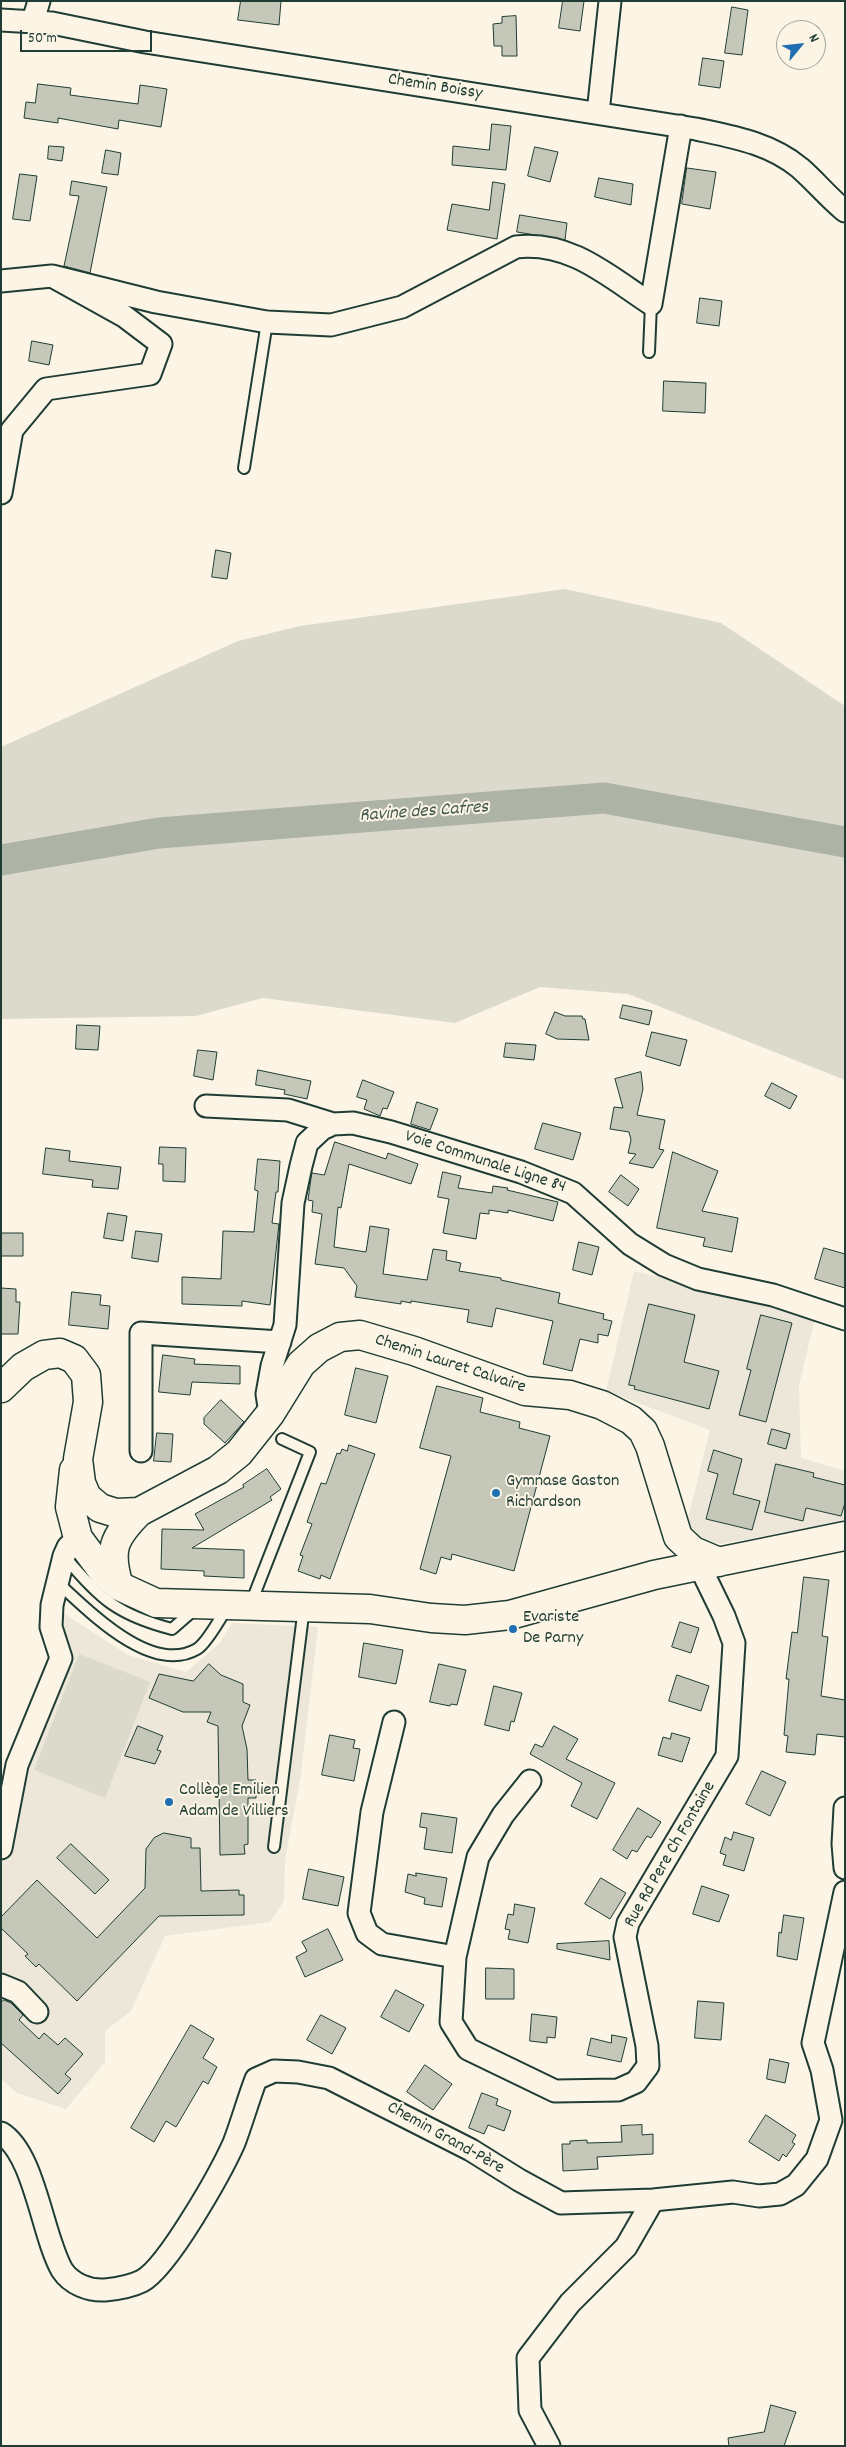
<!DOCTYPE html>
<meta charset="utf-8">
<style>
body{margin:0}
#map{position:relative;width:846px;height:2447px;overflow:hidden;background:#fcf5e5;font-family:Dekko,sans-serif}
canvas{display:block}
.frame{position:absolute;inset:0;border:2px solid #1f3d34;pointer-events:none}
.north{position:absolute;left:776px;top:20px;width:50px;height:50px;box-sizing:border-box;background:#fcf5e5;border:1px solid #a4ab9e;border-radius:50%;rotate:62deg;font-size:14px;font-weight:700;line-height:20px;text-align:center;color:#1f3d34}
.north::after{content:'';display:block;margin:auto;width:18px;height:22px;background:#1f6fb2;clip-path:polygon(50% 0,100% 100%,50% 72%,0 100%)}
.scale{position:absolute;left:20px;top:30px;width:132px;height:22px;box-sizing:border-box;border:2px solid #1f3d34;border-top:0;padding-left:6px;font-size:15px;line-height:18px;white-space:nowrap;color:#1f3d34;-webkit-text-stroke:4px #fcf5e5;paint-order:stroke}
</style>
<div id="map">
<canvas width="846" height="2447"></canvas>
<div class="frame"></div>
<div class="north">N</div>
<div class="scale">50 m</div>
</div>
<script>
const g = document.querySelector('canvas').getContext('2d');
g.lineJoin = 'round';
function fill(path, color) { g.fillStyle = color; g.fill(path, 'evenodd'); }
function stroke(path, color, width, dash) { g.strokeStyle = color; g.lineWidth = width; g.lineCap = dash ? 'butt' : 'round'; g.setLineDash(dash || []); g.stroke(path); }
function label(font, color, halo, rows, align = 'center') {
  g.font = font + ' Dekko,sans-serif'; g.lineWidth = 4; g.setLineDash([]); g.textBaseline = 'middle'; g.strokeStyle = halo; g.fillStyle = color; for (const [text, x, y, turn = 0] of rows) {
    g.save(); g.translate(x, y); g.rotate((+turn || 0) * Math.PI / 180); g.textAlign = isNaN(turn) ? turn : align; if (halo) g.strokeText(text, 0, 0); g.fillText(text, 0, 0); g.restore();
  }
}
const built = new Path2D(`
 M634,1271L816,1315L799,1385L801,1458L845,1471V1521L721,1544L708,1541L692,1533L687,1523L710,1430L606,1391Z
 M43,1600L128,1655L186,1672L220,1643L232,1623L318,1627L301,1774L285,1861L284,1901L270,1922L165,1936L131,2011L105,2031V2062L66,2109L17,2093L1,2079V1803L49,1663L40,1623Z`);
const green = new Path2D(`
 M565,589L721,623L845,706V1080L628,994L540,987L455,1023L263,998L196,1016L1,1019V747L238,641L300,626Z
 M79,1654L150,1682L105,1798L34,1770Z`);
const river = new Path2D(`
 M1,860L159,833L604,798L845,842`);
const building = new Path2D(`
 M241,1H281L279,25L238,20Z
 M563,1H584L580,31L559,28Z
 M732,7L748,10L742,55L725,53Z
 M516,16L517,56H502V46H494L493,24L502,23V17Z
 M703,58L724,61L720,88L699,85Z
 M38,84L71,88L70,95L138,104L140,85L167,89L161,127L119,120L118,129L58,118V123L24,118L26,102L35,103Z
 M492,124L511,126L506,170L452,165L453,146L489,150Z
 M49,146L64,147L62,161L48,159Z
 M535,147L558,152L550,182L528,176Z
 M106,150L121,153L118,175L102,173Z
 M687,168L716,172L710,209L682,204Z
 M20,174L37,176L30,221L13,219Z
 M599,178L633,184L631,205L595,197Z
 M72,181L107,187L90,273L64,266L79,196L70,195Z
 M493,182L505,184L497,239L447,230L452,204L489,210Z
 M520,215L567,223L565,240L517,232Z
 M700,298L722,301L719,326L697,323Z
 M32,341L53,345L49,365L29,361Z
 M664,381L706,383L705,413L663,411Z
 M216,550L231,553L227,579L212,577Z
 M623,1005L652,1011L649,1025L620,1018Z
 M555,1012L565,1016H582L583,1019H585L589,1040L557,1039L546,1034Z
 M77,1025L100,1026L98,1050L76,1049Z
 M652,1032L687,1040L680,1066L646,1056Z
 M506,1043L536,1045L534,1060L504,1057Z
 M198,1050L217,1052L213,1080L194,1076Z
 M258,1070L311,1081L307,1099L284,1094L285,1090L256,1085Z
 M641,1072L643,1089L637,1115L665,1120L659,1149L664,1150L653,1168L629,1163L636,1154L628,1153L631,1140L629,1132L610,1129L614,1107L623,1108L615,1079Z
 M363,1080L394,1092L387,1109L383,1108L380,1116L364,1109L367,1100L357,1097Z
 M772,1083L797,1096L790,1109L765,1096Z
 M417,1102L438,1109L430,1130L411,1124Z
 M543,1123L581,1133L573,1160L535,1149Z
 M335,1142L386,1159L388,1153L418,1164L411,1184L349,1164L341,1208L338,1207L334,1247L366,1252L370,1226L389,1229L383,1274L427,1280L433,1249L447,1251L446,1260L461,1263L459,1271L501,1278V1280L560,1293L558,1303L604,1314L603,1319L612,1321L608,1336L598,1334V1343L580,1339L572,1371L543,1364L553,1321L496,1308L492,1327L467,1322L469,1310L411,1301V1303L401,1301V1304L355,1297L357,1286L344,1268L315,1264L322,1214L312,1212L313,1201L308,1200L311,1178L312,1173L324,1175Z
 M160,1147L186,1148L185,1182L163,1181V1164H159Z
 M46,1148L70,1151L69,1161L121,1167L118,1189L92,1187L93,1180L43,1174Z
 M673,1152L718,1171L702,1211L738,1218L732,1252L703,1246L705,1238L657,1228Z
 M258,1159L280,1161L278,1192H276L272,1223L279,1224L270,1305L242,1301V1306L182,1304V1277L221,1279L223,1231L254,1232L258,1191L255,1190Z
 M443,1172L461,1176L458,1188L492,1193L493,1186L508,1188L507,1190L558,1202L553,1221L508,1210V1213L489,1210V1214L480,1213L476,1239L443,1233L449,1199L438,1197Z
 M621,1175L639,1189L628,1206L609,1192Z
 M108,1213L127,1216L123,1241L104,1238Z
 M136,1231L162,1234L158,1262L132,1258Z
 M1,1233H23V1256H1Z
 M579,1242L599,1247L592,1275L573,1270Z
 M824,1248L845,1254V1288L815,1279Z
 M1,1288L16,1289V1302H20L18,1334H1Z
 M72,1292L101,1295L100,1305L110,1306L108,1329L69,1325Z
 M649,1304L695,1315L684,1362L719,1371L709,1409L634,1389L635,1386L629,1385Z
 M761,1315L792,1323L766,1422L739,1415L751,1370L747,1369Z
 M163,1355L195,1359L194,1364L240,1366V1384L192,1382L190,1395L159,1392Z
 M356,1368L388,1376L376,1423L345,1415Z
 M437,1386L483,1398L480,1412L520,1422L519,1428L550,1436L514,1571L452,1554L451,1560L441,1557L436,1574L420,1569L451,1456L420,1448Z
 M221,1400L244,1422L225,1443L204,1424V1418Z
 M772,1429L790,1434L786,1449L768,1444Z
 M157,1433L173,1434L171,1462L154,1461Z
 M349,1445L375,1454L330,1579L321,1575L320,1579L298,1571L303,1556L300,1555L312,1524L307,1522L321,1483L326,1484L337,1453L340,1454L342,1449L347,1451Z
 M714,1450L742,1459L733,1494L760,1501L752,1530L706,1519L718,1474L708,1471Z
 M776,1464L814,1473L813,1477L845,1485V1503L841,1516L806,1508L803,1521L765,1512Z
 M267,1469L281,1489L270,1497L272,1500L192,1548L244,1550V1578L204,1576V1571L161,1569L162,1529L204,1530L195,1514L244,1487L243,1485Z
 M804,1577L829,1580L822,1636L828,1637L821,1696L845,1700V1737L817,1734L815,1755L786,1752L788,1736L784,1735L789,1679H786L792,1632L797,1633Z
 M680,1622L699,1628L691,1653L672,1647Z
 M364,1643L403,1650L396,1684L359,1677Z
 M209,1664L221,1675L243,1684V1702L250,1705L242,1726L247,1749L248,1780H256V1798H248V1844L244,1845L245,1854L220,1855L218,1726L207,1722L211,1712H183L149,1698L159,1674L193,1681Z
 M439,1664L466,1670L457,1705L451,1704L450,1706L430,1702Z
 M677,1675L709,1686L701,1711L669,1701Z
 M494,1686L522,1693L514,1722L511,1721L509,1731L485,1725Z
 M138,1726L163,1736L157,1750L161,1751L155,1764L125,1756Z
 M554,1726L578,1739L566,1759L615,1783L597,1819L571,1806L582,1783L530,1754L535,1744L542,1747Z
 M672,1733L690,1738L682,1762L658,1755L663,1737L670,1739Z
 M330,1735L355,1740L353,1748L360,1749L354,1781L322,1775Z
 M762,1771L786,1782L770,1816L746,1804Z
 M638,1808L661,1822L651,1838L647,1836L637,1852L632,1850L627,1859L613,1850Z
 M422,1813L457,1818L452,1853L424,1849L427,1828L420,1827Z
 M734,1832L754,1838L744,1871L723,1865L726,1855L720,1853L725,1837L731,1840Z
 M164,1833L191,1838V1848H200L201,1891L239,1890V1895H244V1915L159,1916L77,2001L39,1964L36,1967L25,1956L28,1954L1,1928V1917L37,1880L97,1938L145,1888L146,1849L154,1838Z
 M71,1844L109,1880L95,1894L57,1858Z
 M309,1869L344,1877L338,1906L303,1899Z
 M416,1873L447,1878L442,1907L424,1904L425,1898L405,1892L408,1874L416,1876Z
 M601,1878L626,1893L610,1919L585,1904Z
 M702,1886L729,1895L719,1922L693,1914Z
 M515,1904L535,1908L528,1943L508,1939L510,1930L505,1929L508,1914L513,1915Z
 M784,1915L804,1918L797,1960L777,1956L779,1932L781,1933Z
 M328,1929L343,1960L305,1977L296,1957L307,1951L302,1942Z
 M609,1941L610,1960L557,1949V1944Z
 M486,1968L514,1969V1999H486Z
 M396,1990L424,2005L409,2032L381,2017Z
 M4,2000L11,2003L23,2015L19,2020L39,2039L44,2033L58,2045L65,2038L83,2054L65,2074L71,2079L58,2094L1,2043V2003Z
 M698,2001L724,2003L721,2040L695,2038Z
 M532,2014L557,2017L555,2038L547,2037V2043L530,2041Z
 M321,2015L346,2028L332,2054L307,2040Z
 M191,2025L214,2039L203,2058L217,2067L208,2084L203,2081L176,2127L166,2121L154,2142L131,2128Z
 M612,2035L627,2038L621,2062L587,2055L591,2038L611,2043Z
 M770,2059L789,2063L785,2083L767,2079Z
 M425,2065L452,2084L433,2110L407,2092Z
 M482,2093L498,2099L496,2105L511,2111L504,2131L488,2125L484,2134L469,2128Z
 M766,2115L796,2135L792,2142L795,2144L786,2157L783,2154L779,2161L749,2142Z
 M642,2125V2135L653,2134V2154L597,2157L598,2169L563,2171L562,2144H570V2141L587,2140V2143L622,2142L621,2126Z
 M771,2405L796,2412L784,2446H729L728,2438L764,2432Z`);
const lane = new Path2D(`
 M649,352L651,304
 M244,468L267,322
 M65,1557C100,1599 118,1615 172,1629L195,1609
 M57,1582C88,1610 151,1676 197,1649C206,1644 220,1619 226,1609
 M254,1604L253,1598L310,1452L282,1439
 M274,1847L304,1607`);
const street = new Path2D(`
 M1,20L52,23L145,42L696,129C733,137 770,143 800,168C816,182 829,198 845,211
 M33,21L39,1
 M598,113L610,1
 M52,276L156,302L267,322L331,325L402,307L516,247C571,241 608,276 651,304L681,126
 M1,281L52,276L124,316L161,344L150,374L46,389L12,430L1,493
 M206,1106L288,1110L333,1124
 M270,1414L267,1394L272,1366L285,1325L293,1203L301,1166L307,1143L322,1129L333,1124L353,1123L391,1132L521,1172L573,1193L630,1244L664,1265L698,1279L773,1295L845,1319
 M141,1451V1333L280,1342
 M394,1722L372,1812L359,1913L367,1933L382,1944L455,1957
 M530,1781L503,1815L478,1857L455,1957L451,2022L468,2049L555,2091L618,2090L636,2082L648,2066L647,2046L625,1937L628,1923L727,1756L734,1643L724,1616L705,1577L702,1565
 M845,1808L843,1844L845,1868
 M1,1848L17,1765L61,1658L51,1627L52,1605L64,1556L68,1547L78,1538
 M1,1985L18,1992L37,2012
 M1,2133C35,2154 42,2235 62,2270C71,2284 89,2291 105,2290C115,2289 132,2286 142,2281C168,2267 221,2172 234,2143C242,2122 248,2100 256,2079L274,2071L298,2072L329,2078L471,2150L519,2180L561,2203L653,2200L733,2192L759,2196L780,2194L796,2185L817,2159L831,2120L822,2070L813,2043L845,1892
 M549,2446L530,2410L528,2358L570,2303L626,2247L653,2200`);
const secondary = new Path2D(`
 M1,1388L23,1367L44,1355L60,1353L74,1359L86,1375L88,1402L78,1459L81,1483L87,1497L100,1508L116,1513L139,1512L218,1470L239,1453L270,1414L301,1364L319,1348L340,1337L360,1335L414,1351L525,1391L570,1395L602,1405L631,1420L643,1431L650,1446L678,1537L693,1551L719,1562
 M74,1470L70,1507L78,1538L104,1573L119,1586L156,1603L370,1609L431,1618L465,1620L510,1615L654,1575L845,1536
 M119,1586C108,1550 113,1538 139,1512`);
const markers = [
 [496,1493,5,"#1f6fb2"],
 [513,1629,5,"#1f6fb2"],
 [169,1802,5,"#1f6fb2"]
];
const streetNames = [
 ["Chemin Boissy",435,88,9],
 ["Voie Communale Ligne 84",485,1163,18],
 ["Chemin Lauret Calvaire",450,1365,18],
 ["Rue Rd Pere Ch Fontaine",671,1855,-60],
 ["Chemin Grand-Père",445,2139,29]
];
const poiNames = [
 ["Gymnase Gaston",506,1483],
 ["Richardson",506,1504],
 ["Evariste",523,1619],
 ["De Parny",523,1640],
 ["Collège Emilien",179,1792],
 ["Adam de Villiers",179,1813]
];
const waterNames = [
 ["Ravine des Cafres",424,813,-4]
];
fill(built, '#ece7d8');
fill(green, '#dcdacc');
stroke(river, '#aeb3a7', 31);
fill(building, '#c5c7b9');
stroke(building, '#1f3d34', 1);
stroke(lane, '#1f3d34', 14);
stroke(street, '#1f3d34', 25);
stroke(secondary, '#1f3d34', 31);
stroke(lane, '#fcf5e5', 10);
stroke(street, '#fcf5e5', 21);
stroke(secondary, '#fcf5e5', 28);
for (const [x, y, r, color] of markers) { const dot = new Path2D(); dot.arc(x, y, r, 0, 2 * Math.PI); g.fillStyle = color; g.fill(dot); stroke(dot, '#fcf5e5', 2); }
label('18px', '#1f3d34', '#fcf5e5', streetNames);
label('18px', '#1f3d34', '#fcf5e5', poiNames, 'left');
label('italic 19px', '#435a51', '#fcf5e5', waterNames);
</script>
